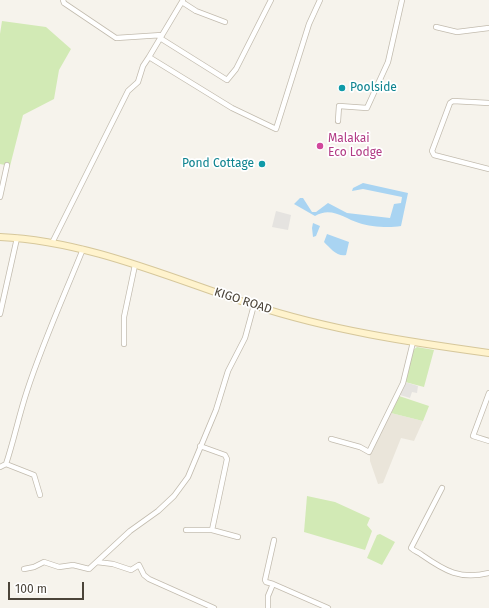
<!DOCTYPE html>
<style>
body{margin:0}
#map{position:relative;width:489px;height:608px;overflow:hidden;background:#f6f3ec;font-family:"Fira Sans",sans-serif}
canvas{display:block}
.scale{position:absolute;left:8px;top:582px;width:76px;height:18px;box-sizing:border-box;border:2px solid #4b4439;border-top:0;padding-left:5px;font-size:12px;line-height:14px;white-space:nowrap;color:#4b4439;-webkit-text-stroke:3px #fff;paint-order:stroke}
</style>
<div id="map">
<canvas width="489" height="608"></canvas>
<div class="scale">100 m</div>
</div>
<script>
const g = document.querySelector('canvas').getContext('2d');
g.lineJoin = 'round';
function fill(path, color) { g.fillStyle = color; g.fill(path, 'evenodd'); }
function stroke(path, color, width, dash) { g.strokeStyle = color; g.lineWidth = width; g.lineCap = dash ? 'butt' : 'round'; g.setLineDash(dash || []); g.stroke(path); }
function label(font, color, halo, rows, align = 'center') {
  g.font = font + ' "Fira Sans",sans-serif'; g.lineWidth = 3.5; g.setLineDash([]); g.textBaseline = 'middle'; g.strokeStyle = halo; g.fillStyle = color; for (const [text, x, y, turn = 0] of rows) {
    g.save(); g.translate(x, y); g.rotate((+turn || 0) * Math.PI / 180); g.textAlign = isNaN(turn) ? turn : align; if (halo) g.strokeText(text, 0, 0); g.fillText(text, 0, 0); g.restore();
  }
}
const residential = new Path2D(`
 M391,413L423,421L414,441L401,438L383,483L378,484L370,461V454Z`);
const green = new Path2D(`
 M2,21L46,27L71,49L59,70L54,99L23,115L10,166L0,164V34Z
 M417,347L434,350L424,387L405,382L413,350Z
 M399,396L429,406L423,421L391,413Z
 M307,496L335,502L370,518L367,525L372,531L365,550L304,532Z
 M380,534L395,542L382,565L367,558L377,535Z`);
const parking = new Path2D(`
 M276,211L291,215L288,230L272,227Z
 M405,382L418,386L417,393L412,392L410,398L400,395Z`);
const water = new Path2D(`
 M363,183L408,193L401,226C389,228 371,227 359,223C344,218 331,206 315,216L294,204L300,198H303L312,212H316L328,203L347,213L390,218L394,204L401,203L402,197L363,189L352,191L353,188Z
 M313,223L320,226L316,236L313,237L312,228Z
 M327,234L349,242L346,255C337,257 330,248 324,242Z`);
const street = new Path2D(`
 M63,0L64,3L116,38L162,35
 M183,0L149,57L232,108L276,129L309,24L320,0
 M182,2L196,11L225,22
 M436,27L457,32L489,28
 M160,38L227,80L236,69L271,0
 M489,103L453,101L450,103L432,151L434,155L489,169
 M338,121L339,106L367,108L388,62L402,0
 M0,197L7,165
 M52,243L128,91L138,82L143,66L149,57
 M0,314L17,238
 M124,344V317L135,265
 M489,393L473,436L489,441
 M331,439L360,447L369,452L403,383L413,342
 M200,446L225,455L227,459L212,530
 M0,467L6,464
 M442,488L411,548C414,551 418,552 422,555C445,571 460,580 489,573
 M40,495L34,475L6,464C14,440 19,415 27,391C43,342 64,296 83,249
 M186,530H212L238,537
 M97,562L113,564L131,570L139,565L144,575L149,579L214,608
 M24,569L34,567L44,562L59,567L73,565L89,569L130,531L158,511L174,496L188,477L216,410L228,371L245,338L254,305
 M273,584L266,582L265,580L274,540
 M268,608V596L273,584L328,608`);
const secondary = new Path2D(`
 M0,237C88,241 170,278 253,305C329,330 409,342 489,353`);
const markers = [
 [342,88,4,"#0f9aa8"],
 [320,146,4,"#d1479c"],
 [262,164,4,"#0f9aa8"]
];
const cultureNames = [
 ["Poolside",350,88],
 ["Pond Cottage",254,164,"right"]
];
const hotelNames = [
 ["Malakai",328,139],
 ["Eco Lodge",328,153]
];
const streetNames = [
 ["KIGO ROAD",243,301,18]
];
fill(residential, '#eae5da');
fill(green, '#d2eab5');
fill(parking, '#e5e3e0');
fill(water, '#a9d4f2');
stroke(street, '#c2bbae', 6);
stroke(secondary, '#d6c79b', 8);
stroke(street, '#fff', 4.5);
stroke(secondary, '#fff3cd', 6);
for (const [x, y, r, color] of markers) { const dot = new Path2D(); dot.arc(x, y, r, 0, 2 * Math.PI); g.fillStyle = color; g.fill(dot); stroke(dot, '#fff', 1.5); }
label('12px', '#0d838f', '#fff', cultureNames, 'left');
label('12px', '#b23c85', '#fff', hotelNames, 'left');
label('12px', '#4b4439', '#fff', streetNames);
</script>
